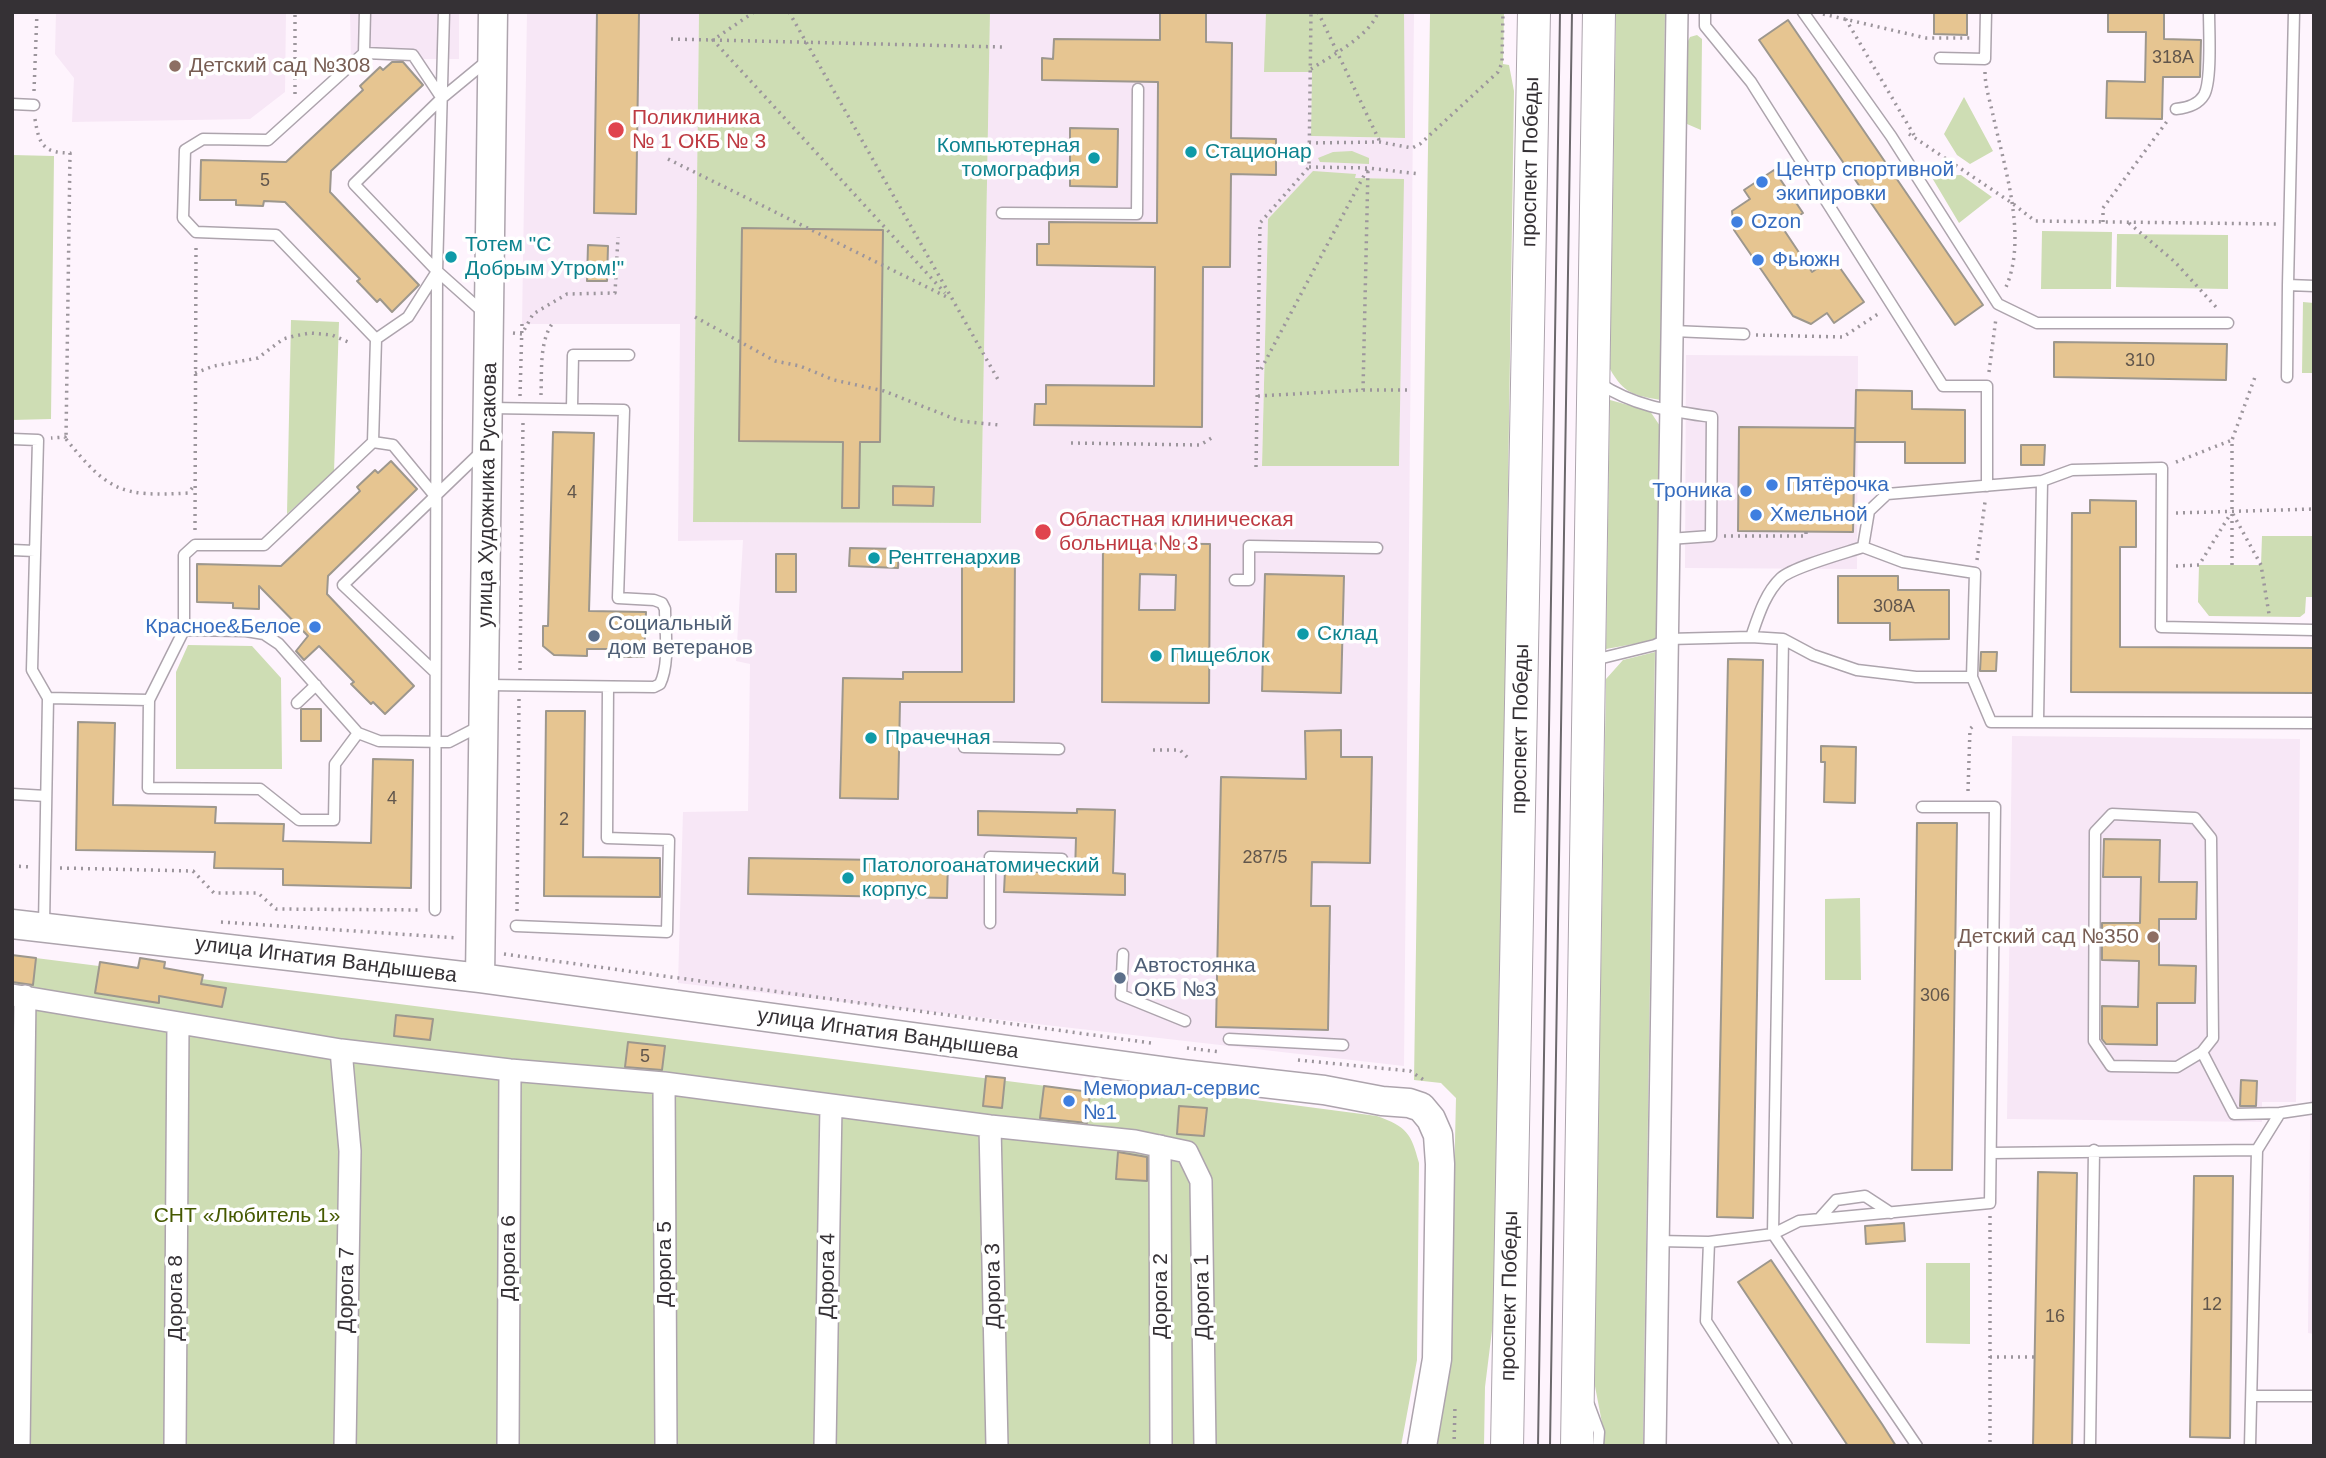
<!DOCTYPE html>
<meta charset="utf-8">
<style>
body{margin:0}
#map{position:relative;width:2326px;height:1458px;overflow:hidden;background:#fef4fd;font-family:Helvetica,sans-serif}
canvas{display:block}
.frame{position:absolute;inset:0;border:14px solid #353135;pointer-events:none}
</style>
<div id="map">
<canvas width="2326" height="1458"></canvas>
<div class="frame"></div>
</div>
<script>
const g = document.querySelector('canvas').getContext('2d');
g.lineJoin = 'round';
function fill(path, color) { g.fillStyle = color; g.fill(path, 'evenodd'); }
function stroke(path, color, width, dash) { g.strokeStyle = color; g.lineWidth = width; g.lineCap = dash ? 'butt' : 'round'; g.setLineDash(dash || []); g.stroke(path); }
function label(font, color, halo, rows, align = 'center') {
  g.font = font + ' Helvetica,sans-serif'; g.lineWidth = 7; g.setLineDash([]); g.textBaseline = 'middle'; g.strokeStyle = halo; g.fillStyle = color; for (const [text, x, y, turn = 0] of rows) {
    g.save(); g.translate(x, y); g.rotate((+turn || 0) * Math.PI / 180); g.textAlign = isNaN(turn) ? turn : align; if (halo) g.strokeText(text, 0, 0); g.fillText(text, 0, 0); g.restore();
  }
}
const built = new Path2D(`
 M56,12H286L285,92L250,119L72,122L74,78L55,54Z
 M350,12H459V59H351Z
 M527,12H699L693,522L981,523L990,12H1266L1265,72H1312L1311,136L1404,138V12H1414L1404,1066L678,983L683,812L748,811L750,664L736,661L743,540L678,541L680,324H522ZM1308,177L1403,179L1399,466L1262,465L1268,219Z
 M1686,355L1858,356L1857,569L1685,568Z
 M2012,736L2300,739L2296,1102H2262V1122L2007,1119Z
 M2313,821H2314V1334L2308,1333Z`);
const green = new Path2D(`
 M699,12H990L981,523L693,522Z
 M1266,12H1404L1405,138L1311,136L1312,72H1264Z
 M1504,12L1503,64L1509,65L1514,91L1496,1281L1498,1282L1485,1387L1484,1446H1435L1451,1312L1456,1098L1441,1083L1414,1080L1430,14Z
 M1616,12L1665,13L1660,400C1634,395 1624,394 1610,369Z
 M1697,35L1702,39L1701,130L1687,124L1686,120L1688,41L1690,37Z
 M1964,97L1993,151L1970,164L1957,155L1944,134Z
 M1352,151L1369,158V164L1320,162L1318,158L1333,152Z
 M12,155L54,156L51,419L12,420Z
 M1313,171L1356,174L1355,178L1404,179L1399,466H1262L1268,219Z
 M1961,175L1992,197L1959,223L1931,176Z
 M2042,231L2112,232L2111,289H2041Z
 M2117,234L2228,235V289L2116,287Z
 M2303,302L2314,303V373H2302Z
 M291,320L339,322L334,472L287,514Z
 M1610,400L1650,411L1660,426L1656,640L1606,649Z
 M2262,536H2314V597H2306L2305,613L2300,617L2209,616L2198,602L2199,565H2261Z
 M188,645L252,646L281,678L282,769H176V672Z
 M1655,652L1643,1446H1603V1428L1594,1381L1606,679L1623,660Z
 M1860,898L1861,980H1825V899Z
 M12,955L1149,1099L1148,1086L1377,1116C1407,1127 1411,1133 1419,1163L1417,1360L1401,1446H12Z
 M1926,1263H1970V1344L1926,1343Z`);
const building = new Path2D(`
 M597,12H639L636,214L594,213Z
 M1160,12H1206V42L1232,43L1231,138L1276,139V175L1231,174L1230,267H1203L1202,427L1034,425L1035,404H1046V385L1154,386L1155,267L1037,265V244H1049V222L1157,223L1158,82L1042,80V58L1053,59L1054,39L1160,40Z
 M1934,12H1967V35L1934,34Z
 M2108,12H2164V39L2201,40L2200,77H2163L2162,119L2106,118L2107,81L2145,82L2146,32H2108Z
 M1788,20L1983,305L1955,325L1759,40Z
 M392,62H403L423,85L331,171L330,192L419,285L392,312L380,299L377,302L357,281L360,279L285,202L264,201L263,206L236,205V200H200L201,160L286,162L363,90L360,86L380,67L383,70Z
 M1070,128L1118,129L1117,187L1070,186Z
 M1774,170L1803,213L1782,227L1812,272L1833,258L1864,302L1834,323L1827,313L1811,324L1793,316L1734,230L1732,211L1750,199L1744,190Z
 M742,228L883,230L880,442H860L859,508H842L843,442L739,441Z
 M588,245L608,246L607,281H587Z
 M2054,342L2227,344L2226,380L2054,377Z
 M1856,390L1912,391V409L1965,410V463H1905V442H1855Z
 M1739,427L1855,428L1853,532L1738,531Z
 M553,432L594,433L589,611L646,612L644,657H620V649H587V656L554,655L543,646V626H548Z
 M2021,445H2045L2044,465H2021Z
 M391,461L417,489L328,576L327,594L414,686L385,714L373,702L371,704L351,684L354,682L319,646L304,660L296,651L308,636L259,586V609L233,608V603L197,602V564L281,566L360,491L357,487L375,470L378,473Z
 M893,486L934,487L933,506L893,505Z
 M2090,500L2136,501V547H2120V647L2314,648V693L2071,692L2072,513H2090Z
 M1103,543L1210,544L1209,703L1102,702ZM1140,574L1176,575L1175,610H1139Z
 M850,548L899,549L898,568L849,566Z
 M962,553H1015L1014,702H900L898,799L840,798L843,678L903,679V672H962Z
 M776,554H796V592H776Z
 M1265,574L1344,576L1341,693L1262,691Z
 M1838,576H1898V590H1949V639L1890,640V623H1838Z
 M1981,652H1997L1996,671H1980Z
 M1728,659L1763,660L1753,1218L1717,1217Z
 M301,709H321V741H301Z
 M546,711H585L583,857L660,858V897L544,896Z
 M78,722L115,723L113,805L216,807L215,823L284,824L283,841L371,843L373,759L413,760L411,888L283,885V869L214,868L215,852L76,850Z
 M1341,730V757H1372L1370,863L1312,862L1311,906H1330L1328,1030L1216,1027L1221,777L1306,779L1305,731Z
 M1821,746L1856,747L1855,803L1824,802L1825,762H1821Z
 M1077,809L1115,810L1113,873L1125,874V895L1004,892L1005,871L1075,873L1076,838L978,835V811L1077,813Z
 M1917,823H1957L1952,1170H1912Z
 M2104,839L2160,840L2159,882H2197L2196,919H2159V965L2196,966L2195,1003H2157V1045L2106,1044L2102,1039V1006L2138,1007L2139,961L2102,960V923H2140L2141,877H2103Z
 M749,858L948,861L947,898L748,894Z
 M12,955L36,958L33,985L12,982Z
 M140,958L165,962L164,968L203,975L201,984L226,988L222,1007L159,996V1003L95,993L100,962L138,968Z
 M396,1015L433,1019L430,1040L394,1036Z
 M628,1042L665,1046L662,1070L625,1067Z
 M986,1076L1005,1078L1002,1108L983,1106Z
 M2241,1080L2257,1081L2256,1106H2240Z
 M1044,1086L1090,1092L1087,1123L1040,1118Z
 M1179,1106L1207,1108L1204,1136L1177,1134Z
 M1118,1152L1147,1157V1181L1116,1179Z
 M2038,1172L2077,1173L2072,1446H2033Z
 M2194,1176H2233L2230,1438L2190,1437Z
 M1904,1223L1905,1241L1866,1244L1865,1226Z
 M1771,1260L1882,1424L1896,1446H1848L1738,1282Z`);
const path = new Path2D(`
 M754,12L713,40L945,293
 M789,12L1000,383
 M1318,12L1380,142
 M1845,12V18L1914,135
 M1823,14L1926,38H1970
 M671,39L1003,47
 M1311,69C1331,56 1371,35 1378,12
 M1985,72C1985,86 1990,101 1993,115C2004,166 2028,237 2006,287
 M34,91L37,12
 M295,94V12
 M35,119C39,144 43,153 70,153L66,439L65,437L51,438
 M1909,134L2012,203L2035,221L2277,224
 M1309,143L1380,142L1412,148L1420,144L1498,72L1502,63L1503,12
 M1276,157L1308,156
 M668,159L949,298
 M1309,167L1368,168L1420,174
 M2103,222V208L2168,120
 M2129,223L2175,262L2216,307
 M695,317L775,361L800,366L834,380L884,391L960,421L999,425
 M513,333L522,334L533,314L567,294L615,293L618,237
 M1756,335L1843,337L1881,312
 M1989,372L1996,318
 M195,373L214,366L258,358L283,339L294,336L310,333L332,335L348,342
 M1363,390H1410
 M541,395C542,373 539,343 552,324
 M520,396L522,324
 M1258,396L1363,390L1368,168L1259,373
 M66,439C108,491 121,497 188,493L194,486
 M1071,443L1200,445L1215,436
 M2176,462L2232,440
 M1256,467L1260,223L1309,167L1311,12
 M2176,513L2314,509
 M2233,514L2261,565L2269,614
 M195,530L196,248
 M1724,536H1806V532
 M1977,560L1985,502
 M2232,565V440L2255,377
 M2176,566L2199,565L2231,513
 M520,670L523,422
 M1153,750H1180L1188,758
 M1968,791L1970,729L1975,724
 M12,866L31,867
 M60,868L193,871L214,893H258L276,909L422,910
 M517,911L519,698
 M221,922L458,938
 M504,954L1151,1043
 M1187,1048L1221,1052
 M1298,1060L1410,1071L1427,1082
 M1990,1216V1446
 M1990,1357H2035
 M1454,1446L1455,1406`);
const lane = new Path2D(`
 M365,12L364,53L268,140L203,139L185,150L183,218L196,232L276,235L376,339L408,317L436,273
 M1705,12V26L1751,82L1943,386H1987V486
 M1803,12L1891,136L1998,304L2037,323H2228
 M2294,12L2288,285L2314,286
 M364,53L413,55L441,97
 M1940,58L1985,59L1986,12
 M12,104L34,105
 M2176,109C2187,108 2198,105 2204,95C2212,81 2209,30 2209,12
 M1002,213L1137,214L1138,89
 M484,313L437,271L354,184L442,98L488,60
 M1673,331L1744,334
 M2287,377L2288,285
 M1599,383C1635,407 1671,411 1712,417L1711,536L1669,539
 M572,408L573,355H629
 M12,439L38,440L32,670L48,698L44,925
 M373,442L393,445L435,496
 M1863,547L1903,562L1975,573L1972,677
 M12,550L35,551
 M1235,580H1249V546L1377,548
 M184,630L246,631L264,634L279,644L358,733L379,741L449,742L482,725
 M1751,637C1758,617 1765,593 1781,578C1793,567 1845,553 1863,547L1869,511L1887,494L2042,481L2072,470L2162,468L2161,627L2314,630
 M1783,639L1773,1234L1917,1446
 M1594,660L1655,645L1668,639L1751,637L1783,639L1813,655L1857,670L1916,677H1972L1991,722L2314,723
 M435,672L343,585L481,452
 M485,685L654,687L660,684C670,663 665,632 665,609L662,603L654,600L618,598L624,410L489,408
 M48,698L149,700
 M297,703L316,685
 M2038,721L2042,481
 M358,733L335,764L334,820H299L260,789L148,788L149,700L184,630V555L195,545H264L373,442L376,339
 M964,747L1059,749
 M12,794L46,796
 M435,910L437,272L444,12
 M990,923V857L1062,859
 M516,926L667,932L669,840L607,838L608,687
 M1123,954L1121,995L1185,1021
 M1229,1039L1343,1045
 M2202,1052L2177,1067L2111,1066L2094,1041L2095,832L2112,814L2195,818L2211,838L2213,1038L2202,1052L2234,1114L2280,1113
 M2257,1150L2280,1113L2314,1108
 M1991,1153L2257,1150L2250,1446
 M1819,1219L1836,1200L1865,1196L1891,1213
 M1658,1241L1709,1242L1773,1234L1799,1221L1990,1203L1995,807H1922
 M1709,1242L1706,1321L1787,1446
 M2252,1396H2314
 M1589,1405L1599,1432L1598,1446
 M2090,1446L2094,1150`);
const street = new Path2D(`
 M12,995L341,1050L510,1070L664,1083L990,1126L1135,1141L1187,1152L1201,1181L1205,1446
 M341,1050L350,1151L345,1446
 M664,1083L666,1446
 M990,1126L997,1446
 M1160,1146L1161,1446
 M19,1446L25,996
 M175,1446L178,1024
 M508,1446L510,1070
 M825,1446L831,1106
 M1655,1446L1677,12`);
const secondary = new Path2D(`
 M12,924L480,978L1184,1074L1324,1090L1382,1101L1409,1103L1421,1107L1431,1119L1438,1135L1440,1164L1437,1359L1422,1446
 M480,978L493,12`);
const primary = new Path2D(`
 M1507,1446L1534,12
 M1577,1446L1599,12`);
const tram = new Path2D(`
 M1538,1446L1560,12
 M1550,1446L1572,12`);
const markers = [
 [175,66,7,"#8d6e63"],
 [616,130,9,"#e0444e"],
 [1191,152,7,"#0f9aa8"],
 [1094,158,7,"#0f9aa8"],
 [1762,182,7,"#3f7fe0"],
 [1737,222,7,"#3f7fe0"],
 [451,257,7,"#0f9aa8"],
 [1758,260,7,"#3f7fe0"],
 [1772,485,7,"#3f7fe0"],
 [1746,491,7,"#3f7fe0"],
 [1756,515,7,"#3f7fe0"],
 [1043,532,9,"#e0444e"],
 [874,558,7,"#0f9aa8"],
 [315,627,7,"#3f7fe0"],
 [1303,634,7,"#0f9aa8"],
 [594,636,7,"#5c6f8a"],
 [1156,656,7,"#0f9aa8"],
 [871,738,7,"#0f9aa8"],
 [848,878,7,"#0f9aa8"],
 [2153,937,7,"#8d6e63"],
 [1120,978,7,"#5c6f8a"],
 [1069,1101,7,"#3f7fe0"]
];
const numberNames = [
 ["318А",2173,58],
 ["5",265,181],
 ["310",2140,361],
 ["4",572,493],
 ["308А",1894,607],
 ["4",392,799],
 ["2",564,820],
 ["287/5",1265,858],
 ["306",1935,996],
 ["5",645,1057],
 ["12",2212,1305],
 ["16",2055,1317]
];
const educationNames = [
 ["Детский сад №308",189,66],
 ["Детский сад №350",2139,937,"right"]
];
const healthNames = [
 ["Поликлиника",632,118],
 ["№ 1 ОКБ № 3",632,142],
 ["Областная клиническая",1059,520],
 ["больница № 3",1059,544]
];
const cultureNames = [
 ["Компьютерная",1080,146,"right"],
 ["томография",1080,170,"right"],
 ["Стационар",1205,152],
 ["Тотем \"С",465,245],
 ["Добрым Утром!\"",465,269],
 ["Рентгенархив",888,558],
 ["Склад",1317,634],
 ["Пищеблок",1170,656],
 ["Прачечная",885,738],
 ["Патологоанатомический",862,866],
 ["корпус",862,890]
];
const streetNames = [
 ["проспект Победы",1531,162,-89],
 ["улица Художника Русакова",488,495,-89],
 ["проспект Победы",1521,729,-89],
 ["улица Игнатия Вандышева",326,960,7],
 ["улица Игнатия Вандышева",888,1034,8],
 ["Дорога 6",509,1258,-90],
 ["Дорога 5",665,1264,-90],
 ["Дорога 4",828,1276,-89],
 ["Дорога 3",994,1286,-91],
 ["Дорога 7",347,1290,-89],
 ["Дорога 2",1161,1296,-90],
 ["проспект Победы",1510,1296,-89],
 ["Дорога 1",1203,1297,-91],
 ["Дорога 8",176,1298,-90]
];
const shopNames = [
 ["Центр спортивной",1776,170],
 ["экипировки",1776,194],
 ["Ozon",1751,222],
 ["Фьюжн",1772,260],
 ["Пятёрочка",1786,485],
 ["Троника",1732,491,"right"],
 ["Хмельной",1770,515],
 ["Красное&Белое",301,627,"right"],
 ["Мемориал-сервис",1083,1089],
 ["№1",1083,1113]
];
const serviceNames = [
 ["Социальный",608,624],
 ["дом ветеранов",608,648],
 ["Автостоянка",1134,966],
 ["ОКБ №3",1134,990]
];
const parkNames = [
 ["СНТ «Любитель 1»",247,1216]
];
fill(built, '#f7e7f6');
fill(green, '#ceddb4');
fill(building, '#e6c591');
stroke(building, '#9d978d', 2);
stroke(lane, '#ada4ad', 13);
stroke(street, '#ada4ad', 24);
stroke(secondary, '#ada4ad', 31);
stroke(primary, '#ada4ad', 34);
stroke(path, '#9c959c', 3.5, [2, 5]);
stroke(lane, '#fff', 10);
stroke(street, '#fff', 21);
stroke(secondary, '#fff', 28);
stroke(primary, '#fff', 32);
stroke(tram, '#6c676c', 2);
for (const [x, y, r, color] of markers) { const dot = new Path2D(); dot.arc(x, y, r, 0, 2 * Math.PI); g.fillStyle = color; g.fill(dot); stroke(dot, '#fff', 2.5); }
label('18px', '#61564c', null, numberNames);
label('21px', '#785e54', '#fff', educationNames, 'left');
label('21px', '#be3a42', '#fff', healthNames, 'left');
label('21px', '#0d838f', '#fff', cultureNames, 'left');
label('21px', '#353135', '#fff', streetNames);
label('21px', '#366cbe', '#fff', shopNames, 'left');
label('21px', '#4e5e75', '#fff', serviceNames, 'left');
label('21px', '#455900', '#fff', parkNames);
</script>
